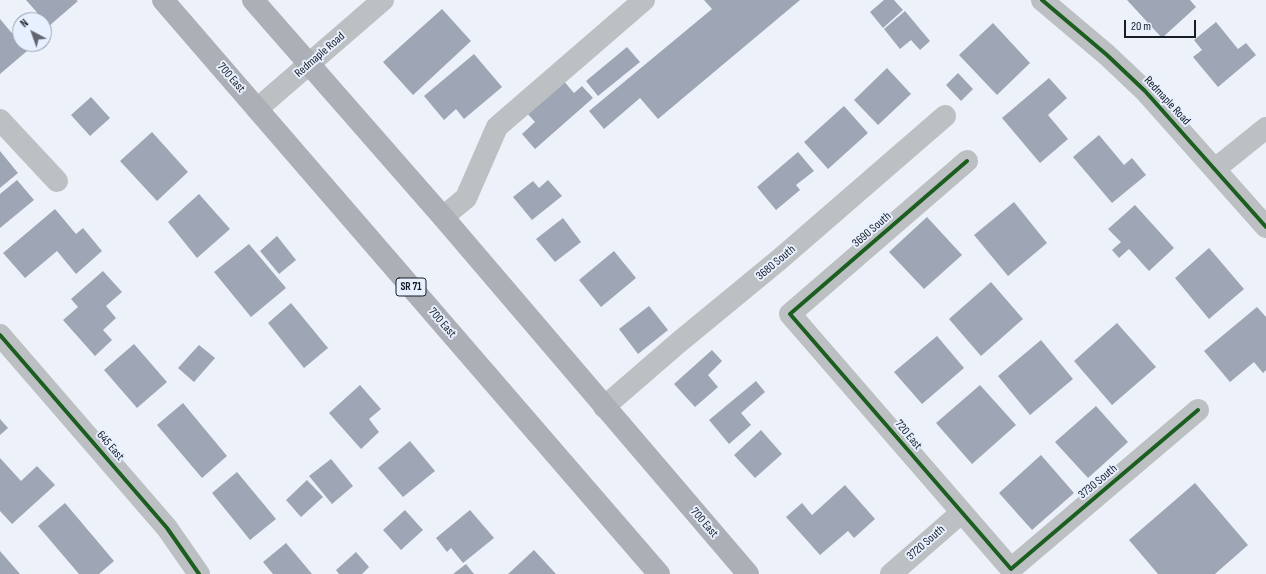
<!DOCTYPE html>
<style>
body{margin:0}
#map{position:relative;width:1266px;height:574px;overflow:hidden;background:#edf1f9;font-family:"Sofia Sans Condensed",sans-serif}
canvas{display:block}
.north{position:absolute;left:12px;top:12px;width:40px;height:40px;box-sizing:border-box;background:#e7f0ff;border:1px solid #949ba8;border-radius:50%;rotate:319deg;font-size:11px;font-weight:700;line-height:16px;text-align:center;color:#171c25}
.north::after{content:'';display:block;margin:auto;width:14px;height:18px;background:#62676f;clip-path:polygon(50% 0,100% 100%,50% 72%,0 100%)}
.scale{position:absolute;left:1124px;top:20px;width:72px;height:18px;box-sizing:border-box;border:2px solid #171c25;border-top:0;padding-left:5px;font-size:12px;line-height:14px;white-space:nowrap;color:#171c25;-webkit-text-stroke:3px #e7f0ff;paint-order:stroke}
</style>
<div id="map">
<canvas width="1266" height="574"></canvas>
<div class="north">N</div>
<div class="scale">20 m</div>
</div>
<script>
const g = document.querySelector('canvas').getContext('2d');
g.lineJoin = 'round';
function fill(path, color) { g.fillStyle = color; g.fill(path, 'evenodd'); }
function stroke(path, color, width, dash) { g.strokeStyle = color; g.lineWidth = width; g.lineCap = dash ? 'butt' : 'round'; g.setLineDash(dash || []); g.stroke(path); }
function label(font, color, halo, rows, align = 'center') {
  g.font = font + ' "Sofia Sans Condensed",sans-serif'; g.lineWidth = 4; g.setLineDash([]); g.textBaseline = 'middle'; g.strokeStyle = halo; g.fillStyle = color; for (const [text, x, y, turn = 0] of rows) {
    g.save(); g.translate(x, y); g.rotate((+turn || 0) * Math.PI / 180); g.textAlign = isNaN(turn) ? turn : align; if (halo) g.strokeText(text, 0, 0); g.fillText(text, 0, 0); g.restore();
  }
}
const building = new Path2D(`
 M26,0H76L78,1L49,26Z
 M704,0H800L658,119L640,98L604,129L589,111L712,9Z
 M884,0H894L903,10L883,28L870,12Z
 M1127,0H1190L1196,7L1162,38Z
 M442,9L471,41L413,95L383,62Z
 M905,11L930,41L920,50L911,40L900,49L884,29Z
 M0,19L27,51L0,74Z
 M1216,22L1238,49L1246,43L1256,55L1218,87L1193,57L1202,50L1194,40Z
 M993,23L1030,63L997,95L959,55Z
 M627,47L640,62L598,96L586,81Z
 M474,54L502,87L464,119L456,109L444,120L424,96Z
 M887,68L911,94L878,125L854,100Z
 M958,73L973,89L961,101L946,85Z
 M1049,78L1067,98L1048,115L1068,139L1040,163L1002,118Z
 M562,79L574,93L582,86L593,98L535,149L522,134L535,122L525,111Z
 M91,97L110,118L90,136L71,115Z
 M844,106L868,133L828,169L804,142Z
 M152,132L188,172L157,201L120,161Z
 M1099,135L1124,165L1132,158L1146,175L1112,203L1073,157Z
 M0,151L18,173L0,188Z
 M798,152L814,171L796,185L800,190L776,210L757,187Z
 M17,180L34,200L0,228V194Z
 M548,180L562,196L532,220L513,197L533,181L539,188Z
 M199,194L230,229L197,258L168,222Z
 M1014,202L1047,243L1008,276L974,235Z
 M1135,205L1174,248L1149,271L1129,249L1119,258L1112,250L1121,242L1108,229Z
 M55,209L76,234L83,228L102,251L76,274L57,251L25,278L3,253Z
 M927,217L962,255L924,289L889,252Z
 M563,218L581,242L555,262L536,239Z
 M277,236L296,260L279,274L260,251Z
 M249,244L286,288L251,317L214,272Z
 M1209,248L1244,289L1209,319L1175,278Z
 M614,251L636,278L601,307L579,280Z
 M103,271L122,292L106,306L116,318L103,330L112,340L95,356L63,320L78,307L71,299Z
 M991,282L1023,319L981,356L949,319Z
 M291,303L328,348L304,368L268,323Z
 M649,306L668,330L638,354L619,329Z
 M1257,307L1266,317V370L1263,373L1254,362L1230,382L1204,351Z
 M1117,323L1156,367L1112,405L1074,361Z
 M937,336L964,368L922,404L894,372Z
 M1041,340L1073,379L1030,415L998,376Z
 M134,344L167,382L137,408L104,370Z
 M199,345L215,358L194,382L178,368Z
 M712,350L722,361L708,375L718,387L695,407L674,384Z
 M756,381L765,392L741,413L751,425L729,444L709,420Z
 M360,385L381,409L369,419L379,432L361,449L329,413Z
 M980,385L1016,425L972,464L936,423Z
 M183,403L227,456L202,478L157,425Z
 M1096,406L1128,442L1088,478L1055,442Z
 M0,419L8,428L0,435Z
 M761,430L782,454L755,478L734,455Z
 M410,441L435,471L403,497L378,468Z
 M1041,455L1074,493L1032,530L999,493Z
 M0,458L21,481L37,466L55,485L12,524L0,511Z
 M331,459L353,486L332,504L309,476Z
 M237,472L276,519L250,540L212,493Z
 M307,480L323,497L301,517L286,500Z
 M1195,483L1248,545L1215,574H1158L1129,540Z
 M845,485L875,519L854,538L848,531L820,555L786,517L802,503L812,515Z
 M65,503L114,561L99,574H79L38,526Z
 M405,510L423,530L401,550L383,530Z
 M470,510L494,538L463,563L451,548L447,552L436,538Z
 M286,543L312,574H273L263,562Z
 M534,550L556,574H508Z
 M0,551L20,574H0Z
 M356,552L369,567L362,574H339L336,570Z
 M466,564L474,574H453Z`);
const minor = new Path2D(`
 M1042,0L1107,55L1145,91L1266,227
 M257,109L383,0
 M0,120L57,181
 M967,161L790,314L1011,569L1198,410
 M1215,169L1266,128
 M443,217L466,198L497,127L644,0
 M0,335L167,528L199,574
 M604,407L678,343L780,259L945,116
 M891,574L961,513`);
const major = new Path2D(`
 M163,0L659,574
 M253,0L443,217L748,574`);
const cycleway = new Path2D(`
 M1042,0L1107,55L1145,91L1266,227
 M967,161L790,314L1011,569L1198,410
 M0,335L167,528L199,574`);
const shields = [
 [411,287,30]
];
const shieldNames = [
 ["SR 71",411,287]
];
const streetNames = [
 ["Redmaple Road",320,55,-41],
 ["700 East",231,78,49],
 ["Redmaple Road",1167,101,47],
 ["3690 South",872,230,-41],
 ["3680 South",776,263,-40],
 ["700 East",442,323,49],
 ["720 East",908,435,50],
 ["645 East",110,446,49],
 ["3730 South",1098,482,-40],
 ["700 East",704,523,49],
 ["3720 South",926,543,-41]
];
fill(building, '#9ea5b5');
stroke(minor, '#bdc0c3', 22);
stroke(major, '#acafb5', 22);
stroke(cycleway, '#1b5e20', 4);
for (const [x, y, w] of shields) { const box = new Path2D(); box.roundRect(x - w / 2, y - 9, w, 18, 3); g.fillStyle = '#e7f0ff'; g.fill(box); stroke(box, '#171c25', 1); }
label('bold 11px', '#171c25', null, shieldNames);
label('12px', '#171c25', '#e7f0ff', streetNames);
</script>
